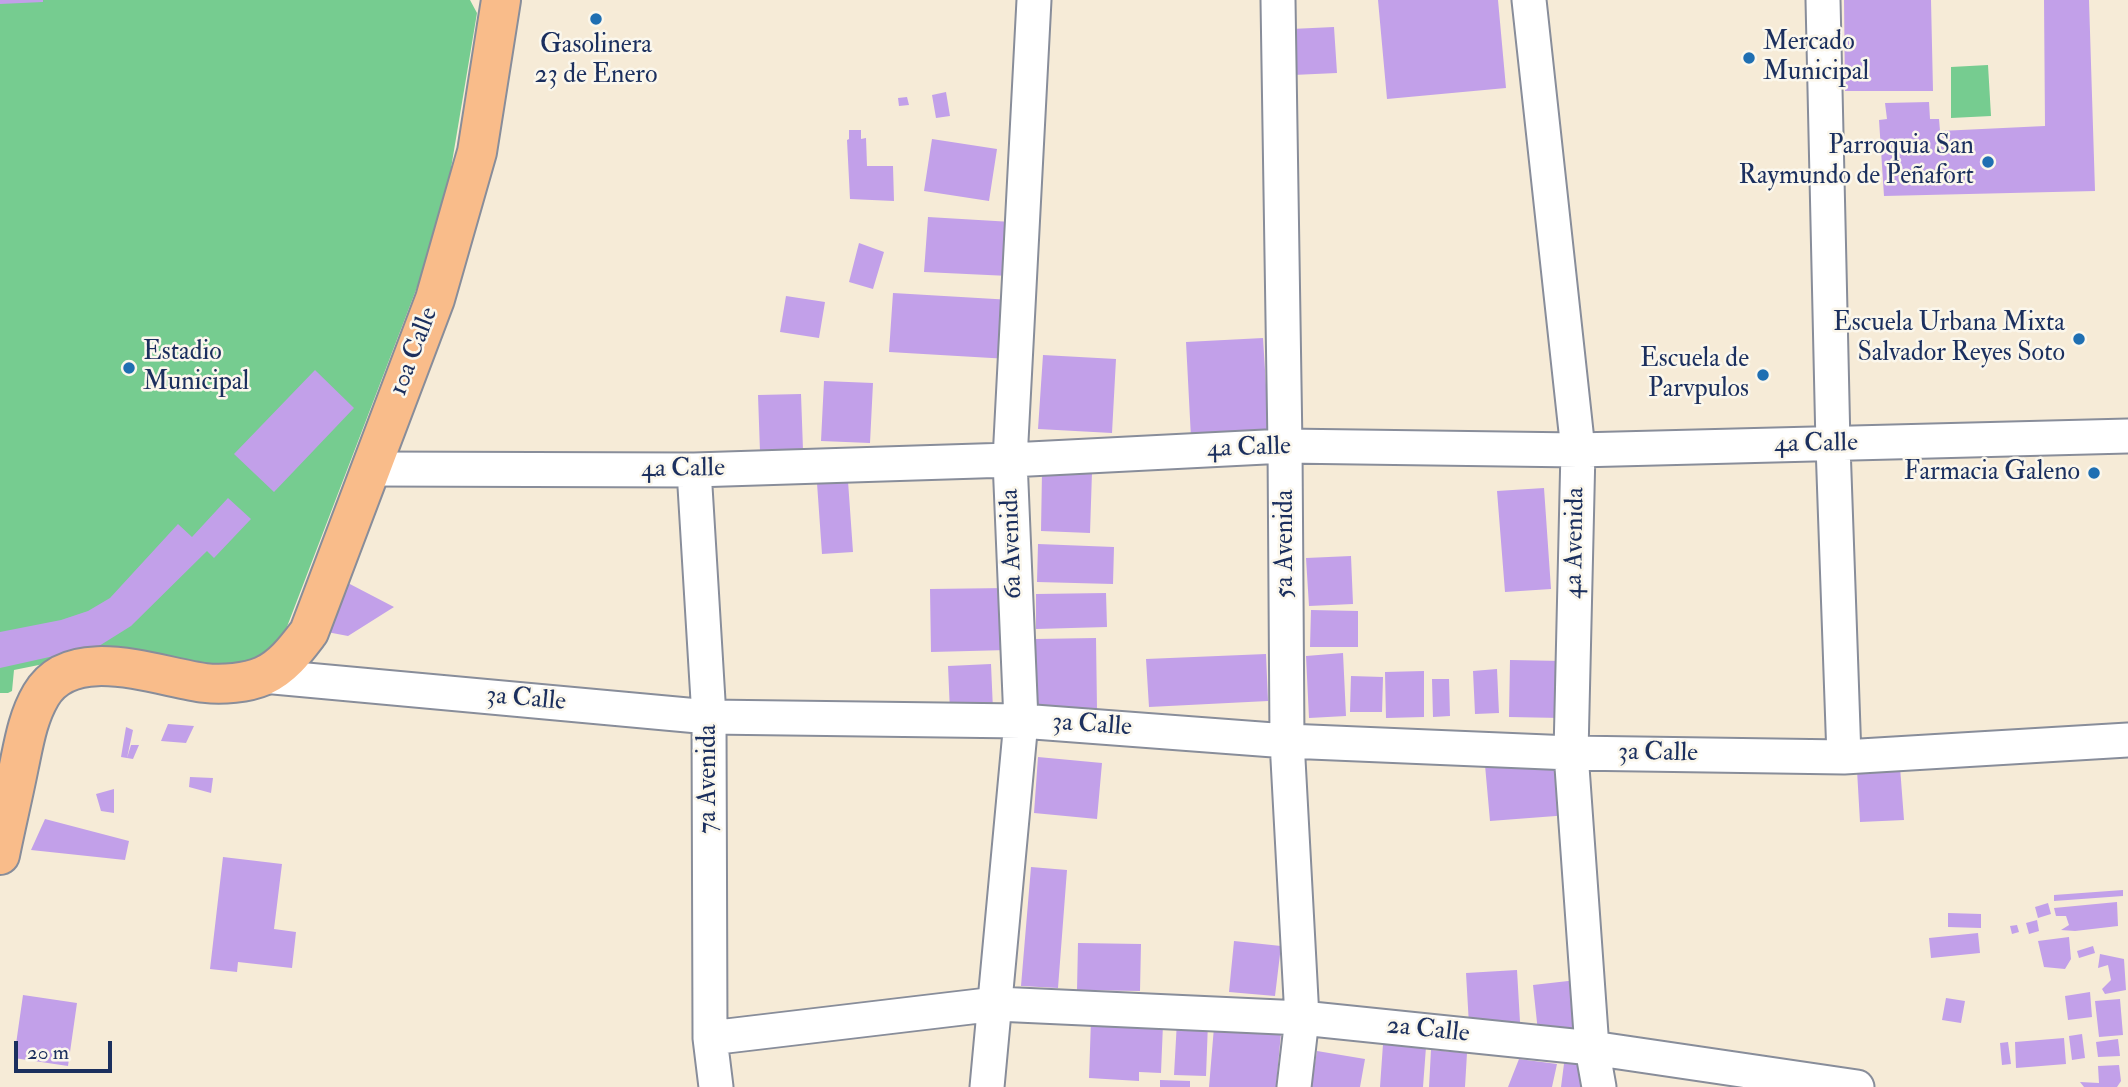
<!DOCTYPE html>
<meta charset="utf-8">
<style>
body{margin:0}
#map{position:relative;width:2128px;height:1087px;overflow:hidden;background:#f6ebd7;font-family:"IM FELL Double Pica",serif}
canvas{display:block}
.scale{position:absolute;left:14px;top:1041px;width:98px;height:32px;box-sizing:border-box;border:4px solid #1b2f5e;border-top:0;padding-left:9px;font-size:21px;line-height:24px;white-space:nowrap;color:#1b2f5e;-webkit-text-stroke:5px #fbf7ec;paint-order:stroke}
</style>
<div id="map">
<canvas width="2128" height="1087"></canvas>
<div class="scale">20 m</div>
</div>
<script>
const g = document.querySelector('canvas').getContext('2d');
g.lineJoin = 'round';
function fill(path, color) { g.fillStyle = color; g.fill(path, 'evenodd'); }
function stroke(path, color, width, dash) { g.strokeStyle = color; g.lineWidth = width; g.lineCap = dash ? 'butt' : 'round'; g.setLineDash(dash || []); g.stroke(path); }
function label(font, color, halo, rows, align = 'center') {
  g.font = font + ' "IM FELL Double Pica",serif'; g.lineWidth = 5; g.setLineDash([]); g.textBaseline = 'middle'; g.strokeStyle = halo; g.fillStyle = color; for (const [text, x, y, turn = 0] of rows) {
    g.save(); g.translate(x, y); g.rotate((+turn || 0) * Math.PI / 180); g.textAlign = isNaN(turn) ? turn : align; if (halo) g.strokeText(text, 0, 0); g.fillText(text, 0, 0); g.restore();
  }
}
const green = new Path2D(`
 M0,0H470L477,13L442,222L280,645L232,673L98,653L14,670L12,691L8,693H0Z
 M1988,65L1991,116L1951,118V67Z`);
const building = new Path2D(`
 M0,0H43V2L0,4Z
 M1378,0H1498L1506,88L1387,99Z
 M1844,0H1931L1933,91H1845Z
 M2044,0H2089L2095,191L1884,196L1879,120L1887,119L1885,103L1929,102L1930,119H1939L1940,131L2045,126Z
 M1334,27L1337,73L1293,75L1291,29Z
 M946,92L950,116L936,118L932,95Z
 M907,97L909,105L899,106L898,98Z
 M849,130H861V139L866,138L867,166H893L894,201L850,199L847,140L849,139Z
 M932,139L997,149L989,201L924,191Z
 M928,217L1012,222L1009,276L924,272Z
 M859,243L884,252L873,289L849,282Z
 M893,293L1012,300L1009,359L889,352Z
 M786,296L825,302L819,338L780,332Z
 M1263,338L1269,434L1191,438L1186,342Z
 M1043,355L1116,359L1112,433L1038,429Z
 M315,370L354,408L274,492L234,454Z
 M824,381L873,383L870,443L821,441Z
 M801,394L803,450L760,452L758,395Z
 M1042,472H1092L1090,533L1041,531Z
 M848,481L853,552L822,554L817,483Z
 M1544,488L1551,589L1505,592L1497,491Z
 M228,498L251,519L214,558L207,551L131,626L99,646L0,668V632L61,620L88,611L110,598L178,524L192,537Z
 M1038,544L1114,547L1113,584L1037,582Z
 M1351,556L1353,604L1309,606L1306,558Z
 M346,582L394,607L348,636L327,632Z
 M1007,588L1008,650L931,652L930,589Z
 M1106,593L1107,627L1036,629V594Z
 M1311,610L1358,611V647H1310Z
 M1096,638L1097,709L1035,710L1034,639Z
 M1343,653L1346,716L1309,718L1306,656Z
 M1266,654L1268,701L1149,707L1146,659Z
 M1510,660L1563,661L1562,718L1509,717Z
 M991,664L993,710L950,712L948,666Z
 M1497,669L1499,713L1475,714L1473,671Z
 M1424,671V717L1386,718L1385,672Z
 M1351,676L1383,677L1382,712H1350Z
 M1432,679H1449L1450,716L1433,717Z
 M168,724L194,726L186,743L161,741Z
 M126,727L133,730L127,758L121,757Z
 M131,745H139L133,759L127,758Z
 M1038,757L1102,763L1097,819L1034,813Z
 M1565,759L1569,815L1490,821L1485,765Z
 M1900,767L1904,820L1860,822L1857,770Z
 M190,777L213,778L211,793L189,787Z
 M114,789V813L101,811L96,794Z
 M45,819L129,841L125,860L31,850Z
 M223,857L282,864L274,929L296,932L292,968L238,962L237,972L210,969Z
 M1031,867L1067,870L1058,988L1021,986Z
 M2123,890V896L2054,901V895Z
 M2117,902L2118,926L2075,931L2061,930L2069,925L2066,916H2056L2054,908Z
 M2048,903L2051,914L2038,918L2035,907Z
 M1948,913L1981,914V928L1948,927Z
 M2037,920L2039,931L2029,934L2026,923Z
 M2017,925L2019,932L2012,934L2010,926Z
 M1978,933L1980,953L1931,958L1929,938Z
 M2069,937L2071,959L2065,969L2044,967L2038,941Z
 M1234,941L1281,946L1275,996L1229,992Z
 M1078,943L1141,944L1140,991L1077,990Z
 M2093,946L2095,953L2079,958L2077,951Z
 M2100,954L2124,959L2126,990L2105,994L2102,989L2111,980L2108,965L2098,968Z
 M1517,970L1520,1022L1469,1025L1466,973Z
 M1577,980L1583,1027L1538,1032L1533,985Z
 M2090,992L2092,1017L2068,1020L2065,996Z
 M23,995L77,1003L68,1066L14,1058Z
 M1946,998L1965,1001L1961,1023L1942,1020Z
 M2120,999L2123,1035L2099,1037L2095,1001Z
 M1091,1020L1163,1024L1161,1073L1139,1072V1081L1089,1078Z
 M1177,1021L1208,1022L1206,1076L1174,1075Z
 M1214,1027L1281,1033L1276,1087H1209Z
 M2082,1034L2085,1058L2072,1060L2069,1036Z
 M2064,1038L2066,1064L2016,1068L2015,1042Z
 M2118,1039L2120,1056L2098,1057L2096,1042Z
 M2008,1042L2011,1064L2002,1065L2000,1043Z
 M1383,1044L1426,1047L1423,1087H1380Z
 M1431,1050L1467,1053L1465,1087H1429Z
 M1317,1051L1365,1059L1360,1087H1311Z
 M1565,1056L1594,1057L1596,1087H1561Z
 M1519,1059L1557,1064L1552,1087H1508Z
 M2119,1065L2121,1081L2117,1087H2084L2080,1082L2099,1083L2098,1066Z
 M1160,1080L1190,1081V1087H1160Z`);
const minor = new Path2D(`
 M1278,0L1285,446L1287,741L1302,1018L1294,1087
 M1529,0L1578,450L1571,753L1592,1048L1599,1087
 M1823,0L1833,445L1844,757
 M371,469L694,470L1010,460L1285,446L1578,450L2128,436
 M694,470L709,717L710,1038L716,1087
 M263,676L709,717L1021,721L1287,741L1571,753L1844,757L2128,740
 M710,1038L996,1004L1302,1018L1592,1048L1857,1087
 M987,1087L1021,721L1010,460L1034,0`);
const major = new Path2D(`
 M0,855C6,825 13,796 19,766C24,742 28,717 41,695C72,642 158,677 205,683C222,685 247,683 263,676C283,667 296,649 309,632L435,299L477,152L501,0`);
const markers = [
 [596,19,7,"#1f6fb2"],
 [1749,58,7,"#1f6fb2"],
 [1988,162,7,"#1f6fb2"],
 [2079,339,7,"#1f6fb2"],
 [129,368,7,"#1f6fb2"],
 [1763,375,7,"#1f6fb2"],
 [2094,473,7,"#1f6fb2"]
];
const poiNames = [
 ["Mercado",1763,43,"left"],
 ["Municipal",1763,73,"left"],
 ["Gasolinera",596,46,"center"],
 ["23 de Enero",596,76,"center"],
 ["Parroquia San",1974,147],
 ["Raymundo de Peñafort",1974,177],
 ["Escuela Urbana Mixta",2065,324],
 ["Salvador Reyes Soto",2065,354],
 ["Estadio",143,353,"left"],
 ["Municipal",143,383,"left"],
 ["Escuela de",1749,360],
 ["Parvpulos",1749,390],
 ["Farmacia Galeno",2080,473]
];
const streetNames = [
 ["10a Calle",415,352,-69],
 ["4a Calle",1816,445,-1],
 ["4a Calle",1249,449,-2],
 ["4a Calle",683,470,-1],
 ["4a Avenida",1576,543,-89],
 ["6a Avenida",1013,544,-92],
 ["5a Avenida",1286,544,-90],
 ["3a Calle",526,700,5],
 ["3a Calle",1092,726,4],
 ["3a Calle",1658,754,1],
 ["7a Avenida",709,779,-90],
 ["2a Calle",1428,1031,6]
];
fill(green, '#76cc90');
fill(building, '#c2a0e9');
stroke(minor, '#888d9a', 37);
stroke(major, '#888d9a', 42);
stroke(minor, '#fff', 33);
stroke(major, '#f9bc8a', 38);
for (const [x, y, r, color] of markers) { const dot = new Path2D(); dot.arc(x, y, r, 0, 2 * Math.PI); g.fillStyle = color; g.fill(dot); stroke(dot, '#fbf7ec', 2.5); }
label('26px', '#1b2f5e', '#fbf7ec', poiNames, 'right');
label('26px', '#1b2f5e', '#fbf7ec', streetNames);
</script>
